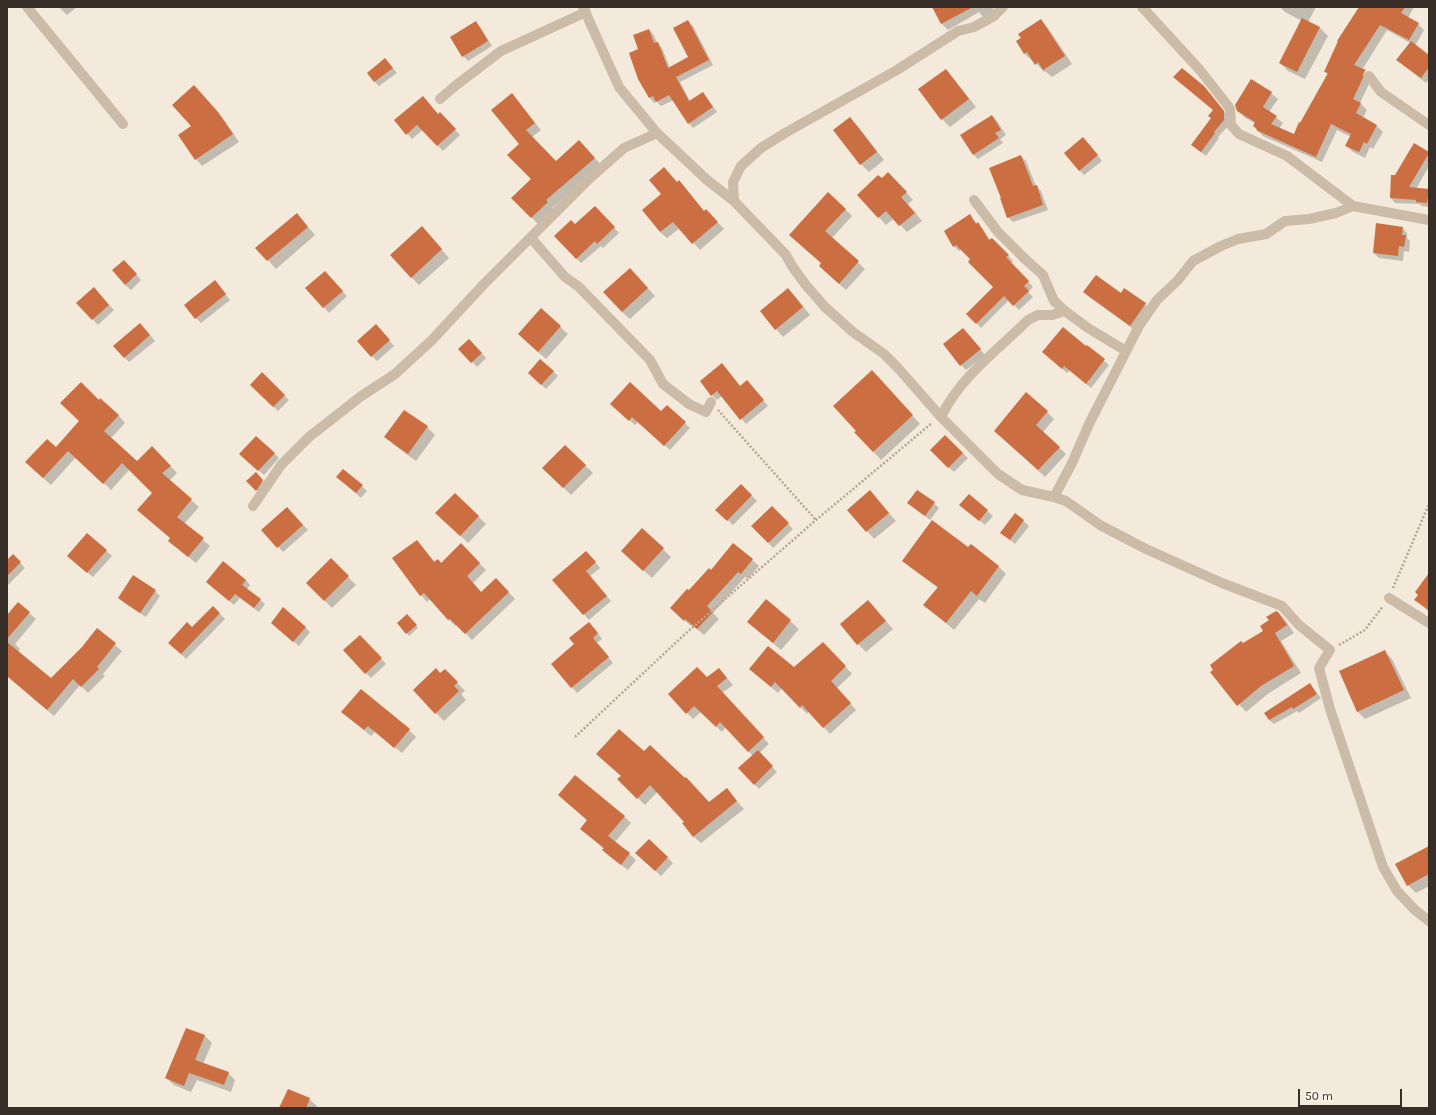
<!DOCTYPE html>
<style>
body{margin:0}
#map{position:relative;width:1436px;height:1115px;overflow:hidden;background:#f3eadc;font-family:Karla,sans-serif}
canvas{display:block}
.frame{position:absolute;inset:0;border:8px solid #382e28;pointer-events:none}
.scale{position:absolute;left:1298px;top:1089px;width:104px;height:18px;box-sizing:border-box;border:2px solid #382e28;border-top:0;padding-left:5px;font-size:12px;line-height:14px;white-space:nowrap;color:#382e28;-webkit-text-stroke:3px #faf4e9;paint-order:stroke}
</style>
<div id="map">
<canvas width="1436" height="1115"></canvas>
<div class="frame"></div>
<div class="scale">50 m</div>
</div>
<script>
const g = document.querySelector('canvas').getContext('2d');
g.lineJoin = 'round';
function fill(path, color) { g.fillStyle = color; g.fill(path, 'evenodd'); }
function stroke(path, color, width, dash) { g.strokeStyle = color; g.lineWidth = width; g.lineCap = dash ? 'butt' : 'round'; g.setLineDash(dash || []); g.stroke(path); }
const shadow = new Path2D(`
 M59,7H77L67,15Z
 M933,7H992L997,15L987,21L979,12L948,30L942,24Z
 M1280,7H1316L1308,22L1320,28L1328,36L1305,79L1288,71L1280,63L1302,21L1285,12Z
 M1360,7H1414L1408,18L1418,24L1424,30L1415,46L1429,57V79L1426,83L1403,65L1410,43L1387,30L1362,70L1371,77L1369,80V84L1360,103L1367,110L1363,118L1377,126L1383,132L1373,149L1370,147L1365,158L1353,152L1347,146L1351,137L1337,130L1322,162L1263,136L1257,130L1256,124L1244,117L1238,110L1271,93L1278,99L1269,112L1283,123L1279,129L1294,135L1328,75L1325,71Z
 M1041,20L1048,28L1072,64L1052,77L1045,71L1044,72L1034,61L1033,62L1025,54L1017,41Z
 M688,21L693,26L713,65L680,82L690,101L703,93L717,112L693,128L689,123L674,100L661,106L657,102L654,103L650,98L639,78L640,50L649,30L654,35L657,43L662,48L670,68L690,58Z
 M476,23L481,28L492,46L468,61L463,56Z
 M385,59L397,73L379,86L374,81Z
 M946,70L953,78L976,107L950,127L942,119Z
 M1209,92L1228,117L1229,125L1218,137L1219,138L1206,156L1198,150L1212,118L1214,110Z
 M201,93L225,121L239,142L202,166L196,159L192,126Z
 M512,95L541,130L532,137L556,162L586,148L601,165L552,208L554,209L538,224L531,217L532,179L520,144Z
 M439,115L445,119L460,135L443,151L423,130L412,139L396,120Z
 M992,116L997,121L1006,135L1000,139L1003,143L978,159L973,154Z
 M850,119L858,126L884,160L869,172L861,164L835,130Z
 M1088,143L1102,161L1084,175L1079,170Z
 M1414,145L1429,153V166L1416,189L1429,191V207L1422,206L1419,204L1395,203L1391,198L1396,176Z
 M1020,156L1026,161L1036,186L1041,191L1048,210L1013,222L1008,217Z
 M882,180L896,181L913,200L908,204L922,221L907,232L894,218L886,225L879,217Z
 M679,182L704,212L706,210L724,229L700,250L680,228L667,238L660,232L677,183Z
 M845,209L852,216L832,238L865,269L846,290L827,273L822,264L798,242Z
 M600,212L619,233L603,248L601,246L581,263L576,258L575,225Z
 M297,214L315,235L276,269L257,248Z
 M970,215L977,224L983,229L990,240L992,239L1013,261L1011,263L1033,287L1028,292L1033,297L1019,310L1009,300L981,328L968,314L995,287L962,249L959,251L954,246Z
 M1402,228L1407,233V238L1410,241L1409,252L1404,251L1403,261L1379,258L1374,253Z
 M430,236L449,258L419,285L411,277Z
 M129,266L141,280L131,290L125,285Z
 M330,277L347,296L329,313L306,288Z
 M638,277L655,296L630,319L622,312Z
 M220,287L230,300L201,323L196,318Z
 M788,289L796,297L810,315L783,337L776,329Z
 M1084,292L1121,294L1145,304L1150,309L1135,330L1089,297Z
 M99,294L114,310L98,325L78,303Z
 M541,309L568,334L546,359L527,342Z
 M145,329L155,341L129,362L124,357Z
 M963,329L985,355L966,370L961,365Z
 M381,331L394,346L377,361L372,356Z
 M474,345L486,358L477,367L460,349Z
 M1087,346L1109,365L1091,388L1070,370L1067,373L1049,357L1086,348Z
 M722,364L741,387H752L768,406L746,424L722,396L717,400L712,395Z
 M553,371L558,376L546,389L534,378Z
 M262,374L289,400L278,411L251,385Z
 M880,379L920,424L881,460L856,433Z
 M99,401L118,415L125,423L111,438L137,462L152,447L177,473L169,481L199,507L184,524L210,546L196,563L177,548L171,539L153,493L130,469L111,490L76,457L51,485L34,470L56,448Z
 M667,406L690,428L670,450L638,422L635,425L617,409L661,412Z
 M1047,412L1054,419L1043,432L1066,454L1045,477L1002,437Z
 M427,427L435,435L416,461L394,445L386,437Z
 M945,436L968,458L954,472L931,450Z
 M565,446L593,473L571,495L544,468Z
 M274,453L279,458L264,475L245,459Z
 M256,473L265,483L258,492L248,481Z
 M343,482L362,486L367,491L361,498Z
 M741,485L757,501L733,525L717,510Z
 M870,492L896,521L874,539L849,510Z
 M455,494L486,524L468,543L437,513Z
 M969,495L993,516L985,525L966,510Z
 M934,503L939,508L930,520L914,508Z
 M772,507L793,529L773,548L753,526Z
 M292,513L308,530L283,552L263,530Z
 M1015,514L1029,526L1015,544L1002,533Z
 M642,529L671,557L652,578L630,558Z
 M87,534L112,556L93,577L73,561Z
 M417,541L435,562L438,560L442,564L461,544L486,570L473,583L482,593L496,579L515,599L472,640L457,624L455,626L430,599L427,602L421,595Z
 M969,549L998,566L1006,574L985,603L979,599L954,630L925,605L938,588L911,568L903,561Z
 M13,555L25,568L7,586V561Z
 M591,557L600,568L590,576L611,601L589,620L554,580Z
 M331,560L356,585L332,608L307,583Z
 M752,560L759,566L748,579L745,577L713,613L719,619L704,635L692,625L691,626L677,614L711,572Z
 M246,580L250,585L247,589L265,604L259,612L240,598L234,605L212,587Z
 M1429,582V612L1416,600Z
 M155,591L160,596L146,617L124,603L119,598Z
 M766,600L799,629L781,650L748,622Z
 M868,601L893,629L866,652L858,644Z
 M213,607L225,619L186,659L169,643L192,628Z
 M1278,612L1285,620L1294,633L1281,641L1301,673L1269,693L1246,712L1211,673L1243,644L1264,632L1270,621Z
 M29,613L36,619L15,644L20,649L18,652L51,680L83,648L98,630L122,651L103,674L105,676L88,693L80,685L54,716L7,676V617Z
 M407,615L418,628L409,636L398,623Z
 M277,627H305L310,632L299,646Z
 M594,628L602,639L597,643L613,663L577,693L552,664Z
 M360,636L386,664L371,678L366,673Z
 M830,650L852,674L837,688L856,710L830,734L809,711L807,714L782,688L778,693L750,669H794Z
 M1384,651L1392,659L1411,698L1365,719L1357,711Z
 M719,669L733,685L722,693L769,744L759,753L777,772L759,789L740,768L753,756L726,727L722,732L701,712L693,719L669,694L707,679Z
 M445,670L465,691L461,694L466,700L444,721L436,713Z
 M1310,685L1321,698L1299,713L1297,711L1274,724L1269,720Z
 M343,712L409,730L416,737L402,753L375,732L371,736Z
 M644,753L709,803L726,789L744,809L701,843L693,836L686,822L658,791L645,805L618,779Z
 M559,795L624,816L631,823L615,842L636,860L628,870L610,857L603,850L604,849L581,829L588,821Z
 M649,840L673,863L661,876L642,858Z
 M1429,847V886L1416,893L1408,885Z
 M187,1029L205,1036L212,1043L203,1064L228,1073L235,1080L231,1092L197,1080L191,1092L174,1085L166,1078Z
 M309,1099L317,1106L316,1108H280Z`);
const building = new Path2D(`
 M932,7H973L941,24Z
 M1359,7H1405L1401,13L1419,23L1409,40L1380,25L1354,65L1366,70L1363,73V78L1353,99L1361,103L1356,113L1377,125L1367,144L1364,142L1359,152L1345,146L1351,134L1331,124L1316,157L1256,130L1257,129L1253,126L1255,122L1237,111L1235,105L1251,79L1272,92L1263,107L1277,116L1271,124L1294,134L1299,122L1300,123L1328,73L1324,72L1338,41H1337Z
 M1302,18L1320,27L1297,72L1279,63Z
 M1041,19L1065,56L1043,70L1038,62L1035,65L1027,52L1024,54L1016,41L1021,38L1018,34Z
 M688,20L709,60L676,77L689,101L703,92L713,107L688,124L669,95L656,102L653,96L649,98L638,79L629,53L638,49L633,35L649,29L654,43L658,42L668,68L688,57L673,28Z
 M476,21L488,41L462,57L450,37Z
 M1411,41L1429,55V67L1421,78L1396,60Z
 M385,58L393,68L374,82L367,73Z
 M1182,68L1204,86L1224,111V120L1214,132L1215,133L1201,152L1191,145L1211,118L1208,116L1213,110L1173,77Z
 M946,69L969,99L941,120L918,89Z
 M194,85L218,112L233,134L195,160L178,135L191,126L172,105Z
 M512,93L535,123L526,130L556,161L579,140L595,158L546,200L548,202L531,218L511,198L531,179L507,155L519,144L491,110Z
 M423,96L438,114L440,112L456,129L437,146L417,125L406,135L394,120Z
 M992,115L1001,130L995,133L999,138L973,155L960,135Z
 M850,117L877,152L860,165L833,130Z
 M1083,137L1098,155L1079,171L1064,153Z
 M1414,143L1429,152V153L1409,187L1429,189L1427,203L1416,202V200L1390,198L1391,175H1395Z
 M1021,155L1033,186L1037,185L1043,205L1007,218L1000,198H1001L989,168Z
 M664,167L677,182L679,180L704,211L706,209L718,222L692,244L673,222L660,232L642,210L661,194L649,180Z
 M888,172L907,192L901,197L915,213L899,226L886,211L878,218L857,195L878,175L882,178Z
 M828,192L846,209L825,231L859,261L839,284L819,266L821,263L789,235Z
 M595,206L615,227L597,244L595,241L576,259L554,236L571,220L575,224Z
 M297,213L308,227L267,261L255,248Z
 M970,214L976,224L978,222L989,240L992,238L1009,255L1006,257L1029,281L1024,286L1029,291L1013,306L1004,296L976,324L966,314L993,287L968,262L970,259L956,245L953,247L944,231Z
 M1376,223L1403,227L1402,235H1406L1404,247L1399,246L1398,256L1373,253Z
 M422,226L442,249L411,278L390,255Z
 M124,260L137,274L125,285L112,270Z
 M630,268L648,288L622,312L603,292Z
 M325,271L343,291L323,308L305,288Z
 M1096,275L1121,293L1124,288L1146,303L1130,326L1083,292Z
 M215,280L226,294L195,319L184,305Z
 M94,287L109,305L92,320L76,303Z
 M788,288L803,307L775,330L760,311Z
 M541,308L561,326L538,352L518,334Z
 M140,323L150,335L124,358L113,346Z
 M376,324L390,340L371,357L357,341Z
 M1063,327L1086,346L1087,345L1105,359L1086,384L1064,366L1062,369L1042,352Z
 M963,328L981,349L960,366L943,344Z
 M469,339L482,353L471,363L458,349Z
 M540,359L554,371L541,385L528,373Z
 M722,363L740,386L747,380L764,400L740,420L717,391L711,396L700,381Z
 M872,370L913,415L873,452L854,432L856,431L833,406Z
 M262,372L285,395L273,407L250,385Z
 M81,382L99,400L100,398L119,415L104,431L137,461L152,446L171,466L162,473L192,499L177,517L204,538L188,557L168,541L170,538L137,510L152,493L122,463L103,484L68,451L43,478L25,462L47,439L56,447L79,421L60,403Z
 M630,382L661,411L667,405L686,422L664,446L632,417L629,421L610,404Z
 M1026,392L1048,411L1036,425L1060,447L1038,470L994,431Z
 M404,410L428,426L408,454L384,437Z
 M945,435L963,453L948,468L930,450Z
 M256,436L275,453L258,471L239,454Z
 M565,445L586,465L563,488L542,468Z
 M343,469L363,485L356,493L336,477Z
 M256,472L263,480L256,491L246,481Z
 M741,484L752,495L727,521L715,510Z
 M870,490L889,513L866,532L847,510Z
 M917,490L935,502L925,516L907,503Z
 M455,493L479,516L460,536L435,513Z
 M969,494L988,510L979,521L959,505Z
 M772,506L789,523L768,543L751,526Z
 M287,507L303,525L277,548L261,530Z
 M1015,513L1024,520L1010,540L1000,533Z
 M932,520L968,547L971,544L999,566L977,596L971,591L946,623L923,605L938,587L902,561Z
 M642,528L664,548L643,571L621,551Z
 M87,533L107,550L87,573L67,556Z
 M417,540L434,562L438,559L441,563L461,543L480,563L467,576L481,592L496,578L509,592L465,634L450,619L448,620L424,593L420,596L392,558Z
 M733,543L753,559L741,574L738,572L707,606L713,612L697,629L685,619L684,621L670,608L687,589L689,590L709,568L711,570Z
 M586,551L596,562L586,571L607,596L583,615L552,580Z
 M13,554L21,562L7,576V560Z
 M331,558L349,576L324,601L306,583Z
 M223,561L246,580L242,585L261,599L254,608L235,594L229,601L206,582Z
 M1429,573V610L1414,600L1418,595L1415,592Z
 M133,575L156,590L140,613L118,598Z
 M766,599L791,620L773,643L747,622Z
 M868,600L886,621L857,645L840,624Z
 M18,602L30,612L7,639V615Z
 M213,606L220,613L181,654L168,643L187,622L192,627Z
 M283,607L306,627L293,642L271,623Z
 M1276,611L1278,612L1287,625L1275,633L1294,666L1261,686L1237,706L1210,672L1213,670L1210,665L1241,641L1243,643L1263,631L1260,626L1269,620L1266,617Z
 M407,614L417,625L406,634L397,623Z
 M589,622L598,633L593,638L609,657L571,688L551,664L574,644L569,638Z
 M97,628L116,643L97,667L99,669L81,687L73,679L47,710L7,676V642L51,678L82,647Z
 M360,635L382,658L365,674L343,650Z
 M823,642L846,666L831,681L851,703L823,728L802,705L800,708L775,682L771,687L749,669L768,646L794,667Z
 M1385,650L1404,690L1357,712L1339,671Z
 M697,667L707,677L719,668L727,678L717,686L764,737L748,752L720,722L716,727L694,706L686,714L668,694Z
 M436,668L440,673L445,669L458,682L454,686L459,691L435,714L413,690Z
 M1310,683L1317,694L1293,709L1292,707L1269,720L1264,713Z
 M361,689L410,729L394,748L368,726L364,730L341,712Z
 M619,729L644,751L650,745L685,778L686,777L709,802L727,788L737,801L693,837L682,823L684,822L650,785L637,799L617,779L621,776L596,754Z
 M758,750L773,766L754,785L738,768Z
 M575,775L625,816L608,836L630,853L621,865L602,850L604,848L580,829L587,820L558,795Z
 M649,839L668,857L655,871L635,853Z
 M1429,846V874L1407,886L1395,864Z
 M186,1028L205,1035L195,1060L229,1072L224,1085L189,1073L184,1086L165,1078Z
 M288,1089L310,1098L306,1108H279Z`);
const path = new Path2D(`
 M718,410L816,520
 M1393,588L1429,504
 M1339,645L1365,630L1383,606
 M575,737L684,635L816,520L932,423`);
const minor = new Path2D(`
 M27,7L123,124
 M583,7L619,87L657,133L707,180L734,201
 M1003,7L994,16L974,27L958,31L897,70L785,133L761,148L741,166L733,182L734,201L786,255L792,266L805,284L825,307L853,332L884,354L898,368L941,417L998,474L1022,490L1054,497L1066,501L1100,525L1146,549L1222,583L1282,606L1299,625L1330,650L1319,668L1330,709L1383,867L1397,891L1415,910L1429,921
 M1142,7L1199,69L1225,102L1230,109L1231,125L1239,134L1287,156L1353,206L1429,220
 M1369,76L1381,92L1429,125
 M440,99L455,86L501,51L586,12
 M974,200L998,232L1025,259L1043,275L1054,301L1065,311L1088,328L1126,351
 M531,238L565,277L579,287L650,360L663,384L689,404L706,412L711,402
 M941,417C960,377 997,351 1028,320L1038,315H1052L1065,311
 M1054,497L1072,463L1089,424L1139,326L1157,300L1178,280L1193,261L1221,246L1238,239L1266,234L1285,221L1309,219L1336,213L1353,206
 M253,506L281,465L309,437L360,397L395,374L432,340L484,284L589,179L624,148L657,133
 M1389,598L1429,623`);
fill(shadow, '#0003');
fill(building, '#cb6e42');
stroke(path, '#b8a591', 2.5, [2, 2]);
stroke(minor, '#ccbba7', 10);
</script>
